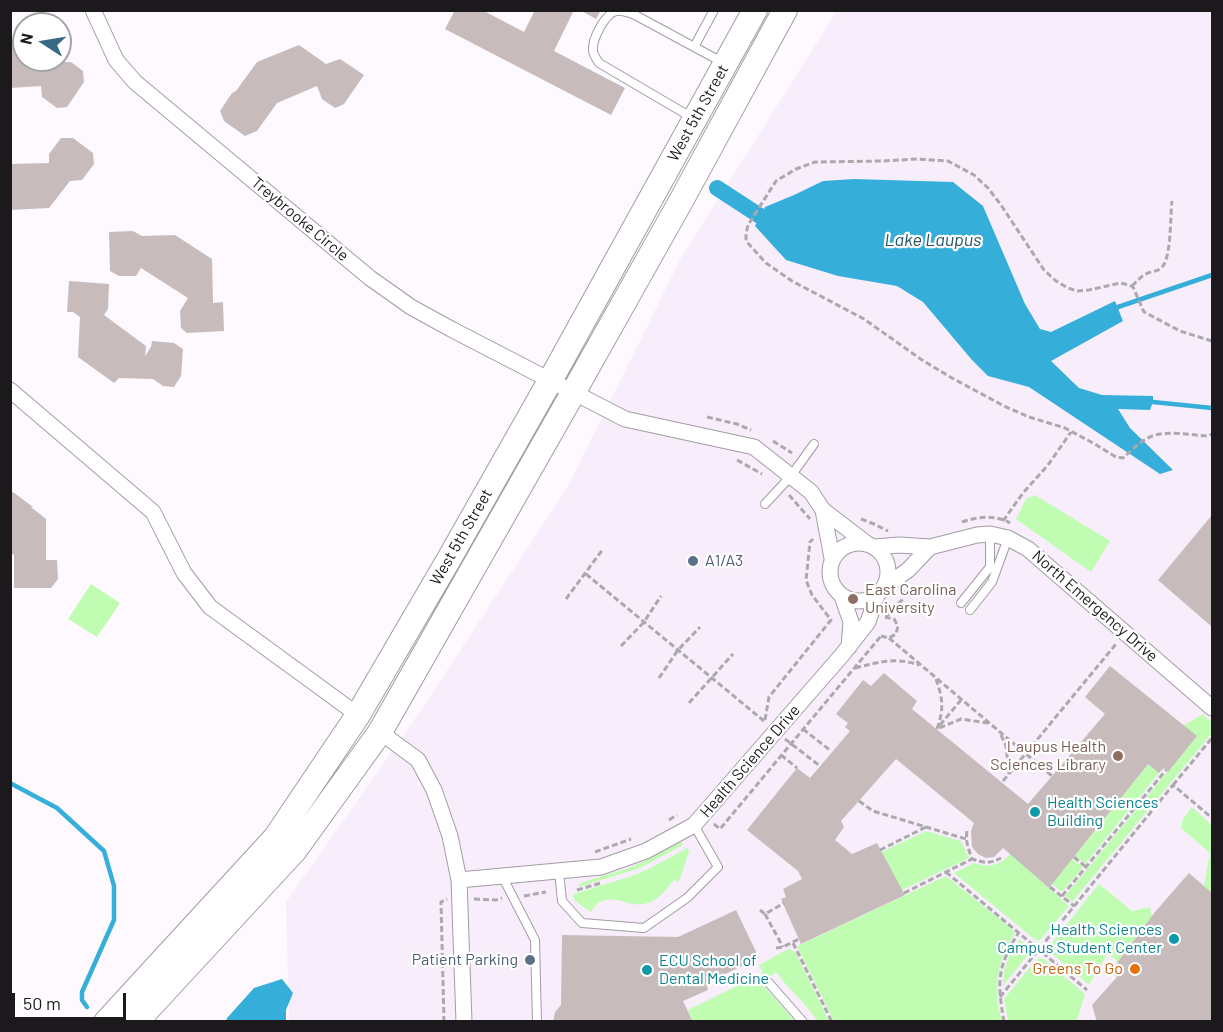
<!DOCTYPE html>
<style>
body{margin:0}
#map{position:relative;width:1223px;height:1032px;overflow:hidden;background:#fdf9ff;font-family:Barlow,sans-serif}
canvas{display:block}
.frame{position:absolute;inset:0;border:12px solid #1b191c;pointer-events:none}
.north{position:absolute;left:12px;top:12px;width:60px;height:60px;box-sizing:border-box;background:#fff;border:2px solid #a4a3a4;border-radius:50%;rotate:282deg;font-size:16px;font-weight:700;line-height:24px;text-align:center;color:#1b191c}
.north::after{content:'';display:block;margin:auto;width:21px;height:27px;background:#366a87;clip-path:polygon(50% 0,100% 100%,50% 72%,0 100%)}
.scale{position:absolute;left:12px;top:993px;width:114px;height:27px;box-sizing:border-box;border:3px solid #1b191c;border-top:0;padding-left:8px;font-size:18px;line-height:21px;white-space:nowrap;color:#1b191c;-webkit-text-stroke:4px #fff;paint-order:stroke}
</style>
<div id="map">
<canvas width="1223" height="1032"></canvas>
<div class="frame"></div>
<div class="north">N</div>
<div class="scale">50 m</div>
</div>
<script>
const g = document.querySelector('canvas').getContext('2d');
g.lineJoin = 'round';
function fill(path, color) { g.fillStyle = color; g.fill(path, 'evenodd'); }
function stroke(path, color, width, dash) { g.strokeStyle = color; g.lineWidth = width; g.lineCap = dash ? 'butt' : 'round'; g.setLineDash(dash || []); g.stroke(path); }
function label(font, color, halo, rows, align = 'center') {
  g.font = font + ' Barlow,sans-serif'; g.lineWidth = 4.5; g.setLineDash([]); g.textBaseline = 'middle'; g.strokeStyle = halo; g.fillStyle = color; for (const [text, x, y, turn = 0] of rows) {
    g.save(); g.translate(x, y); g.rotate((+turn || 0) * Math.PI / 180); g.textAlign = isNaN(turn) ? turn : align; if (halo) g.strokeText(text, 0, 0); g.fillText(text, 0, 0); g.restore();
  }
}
const built = new Path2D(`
 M837,11H1212V1021H289L286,902L421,710L567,488L682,256Z`);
const green = new Path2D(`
 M1035,495L1110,541L1091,572L1016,519L1026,499Z
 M91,584L120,603L97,637L68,619Z
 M1203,714L1212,723V733L1072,902L1065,896L1196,737L1183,726Z
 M1148,764L1159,773L1085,864L1075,856Z
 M1192,807L1212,825V893L1204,886L1210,853L1181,828L1183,819Z
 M926,831L961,841L969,858L902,890L882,852Z
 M682,842L683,845L640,868L579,887L578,886L583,882L626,869L643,862L677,844Z
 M687,848L689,851L679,882L674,880C666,890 657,902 644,904C626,908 605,887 591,912L575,901L573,895L577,893L632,876L649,869Z
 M1010,854L1069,906L1041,939L1038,941L1033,938L954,873L974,863C988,868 1000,866 1010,854Z
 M1072,859L1083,867L1062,892L1052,884Z
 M946,876L1013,930L1015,933C1012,938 1008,944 1006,950C995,973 995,997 1002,1021H834L797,947L798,946Z
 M1099,884L1132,911L1150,907L1151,914L1153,916L1118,962L1108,953L1089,985L1050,952L1048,948Z
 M1019,940L1024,942L1030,947V952L1003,986C1002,970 1009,952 1019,940Z
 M788,949L795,952L829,1021H817C806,1003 789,990 776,972L761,983L795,1021H693L688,1010L763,973L759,965Z
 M1039,958L1044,959L1085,994L1077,1021H1008L1004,999L1036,960Z`);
const water = new Path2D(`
 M854,179L953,182L983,206L1025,304L1040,329L1051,332L1115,301L1123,321L1051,361L1079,388L1102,395L1153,396V402L1150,410L1118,409L1130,428L1173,470L1160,474L1029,387L988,376L972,360L923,302L897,286L838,276L786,260L755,226L765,207L794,195L823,181Z
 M282,979L293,993L286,1010V1021H226L227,1018L254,988Z`);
const stream = new Path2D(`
 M1118,307L1212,275
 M1153,402L1212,408
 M10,783L57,808L104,851L114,886V920L82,992V1000L87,1007`);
const canal = new Path2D(`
 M717,188L760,216`);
const building = new Path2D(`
 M455,10H482L524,32L535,10H574L554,51L625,88L611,115L445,29Z
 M580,10H601L596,19Z
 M24,40V60H59L63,62H71L83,71L84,82L67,107L57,108L42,97L41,86L10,88V41Z
 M299,45L326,64L340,59L364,75L344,104L335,108L322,99L317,86L277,103L257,131L245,136L224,121L220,111L232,93L236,91L257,62Z
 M61,138H73L93,153L94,164L82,180L70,181L49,208L10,210V164L49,163V154Z
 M133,231L142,236L175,235L212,259L213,303L223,302L224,331L187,333L181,328L180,311L188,298L141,268L136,276H119L110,271L109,232Z
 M69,281L109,284L108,309L104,315L146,346L145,356L151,347L152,341L174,343L183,349L181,376L174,387L163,386L153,379L119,378L114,383L78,357L80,317L73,312H67Z
 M10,492H13L33,507H31L46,519V560H57L58,579L51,588H14V555L10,552Z
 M1212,515V627L1158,580Z
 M1110,666L1197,736L1168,772L1164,768L1159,773L1148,764L1049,888L1003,848L994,857L986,858L978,854L972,847L971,831L974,823L896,759L841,821L844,827L835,840L852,854L877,843L905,895L801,944L781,899L786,897L783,889L802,879L798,871L747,830L797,768L810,778L850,731L845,727L848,723L836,714L863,680L871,686L884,673L917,701L912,709L1028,804L1105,714L1085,697Z
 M1189,873L1212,893V1022H1097L1092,1005L1117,977L1111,971L1155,912Z
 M736,910L759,958L706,983L708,990L683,1001L693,1022H553L555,1012L561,1005L562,935L678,937Z`);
const path = new Path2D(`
 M1132,286C1138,280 1143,274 1151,272C1154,271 1157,271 1160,269C1172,262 1170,215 1172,201
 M1212,341L1180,331L1144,312L1133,287L1129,285L1120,283L1089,290L1077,291L1068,288L1056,281L1044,270L1001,205L988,188L974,175L948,161L917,159L883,161L815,162L796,169L776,181L748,225L746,234V241L766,263L792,281L864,319L922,360L952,378L1004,406L1029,417L1065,428L1093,443L1116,457L1123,458C1130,452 1137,444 1146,439C1161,429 1190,435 1208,436L1212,434
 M707,417L737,424L751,430
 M773,441L792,453
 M737,460L762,474
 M789,495L810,519
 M861,519L874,524L888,531
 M1003,521L1023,493L1048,465L1071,432
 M962,522C977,517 995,514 1010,523
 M586,574L764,721
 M566,599L603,549
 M886,617L902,600L906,590
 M881,636L889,638L896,634L898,626L894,619L885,617
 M889,638L1052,776
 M621,646L644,622L661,596
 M855,668C879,662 895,657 919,665
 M659,678L678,650L700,627
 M936,679C943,699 944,709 937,729L961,719L988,723
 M689,703L733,654
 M765,720L769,697L831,620L812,595L806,580L810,542L813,539
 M940,725L961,700
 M803,729L831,751
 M1001,735L1006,746L1009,774
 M785,739L820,766
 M781,755L797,768
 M1003,781L1116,644
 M1173,785L1212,738
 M859,801L873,811L966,839
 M669,820L677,815
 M714,824L720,829L881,636
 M967,831C965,843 969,849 972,859C985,863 989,864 1001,858
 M880,850L926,827
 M595,852L631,839
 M1074,857L1086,867
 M946,872L1087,990
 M1050,887L1074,906
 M577,890L601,883
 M904,893L972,859
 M524,896L546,892
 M1062,896L1166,770
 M474,899L496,900L502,898
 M760,910L765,914L784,903
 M765,914L783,947
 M793,943L832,1022
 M776,948L783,947L799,939
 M1000,997L1173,785L1212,818
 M444,1022L441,902L447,899
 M1004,1022C997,981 997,967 1019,932`);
const lane = new Path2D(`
 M694,47L714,10
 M691,117L599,63C596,58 593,55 593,50C592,39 605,14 616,11C623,10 629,13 635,15L722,62
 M765,504L791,476L814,444
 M961,603L990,567V534
 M970,610L992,582L1008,538
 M559,871L562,901L582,923L644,928L687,898L718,867L694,825
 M502,876L535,940L537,1022
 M769,983L803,1022`);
const street = new Path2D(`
 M93,10L116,60L135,82L370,278L411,307L451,329L625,419L754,447L811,492L823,510L866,543
 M10,390L153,512L184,573L210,607L358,715
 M823,510L832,558
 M830 572a29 29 0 1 1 58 0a29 29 0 1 1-58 0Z
 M875,547L899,545L930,547L977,535L990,534L1008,538L1028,549L1212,708
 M883,588L908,570L930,547
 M842,596L851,622L849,647
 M380,732L418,760L434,790L450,836L459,880L464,1022
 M459,880L601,867L646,851L694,825L842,655L868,622L877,595`);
const primary = new Path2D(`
 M106,1022L276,837L358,715L449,559L550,381L755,10
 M136,1022L295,850L380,732L573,393L681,201L785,10`);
const markers = [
 [693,561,6,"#5c6f8a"],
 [853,599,6,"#8d6e63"],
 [1118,756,6,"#8d6e63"],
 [1035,812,6,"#0f9aa8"],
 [1174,939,6,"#0f9aa8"],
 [530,960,6,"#5c6f8a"],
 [1135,969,6,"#e8710a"],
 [647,970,6,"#0f9aa8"]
];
const streetNames = [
 ["West 5th Street",698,113,-61],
 ["Treybrooke Circle",300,219,40],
 ["West 5th Street",461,537,-60],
 ["North Emergency Drive",1095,606,41],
 ["Health Science Drive",750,761,-49]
];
const serviceNames = [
 ["A1/A3",705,561],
 ["Patient Parking",518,960,"right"]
];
const educationNames = [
 ["East Carolina",865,590],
 ["University",865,608],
 ["Laupus Health",1106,747,"right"],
 ["Sciences Library",1106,765,"right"]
];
const cultureNames = [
 ["Health Sciences",1047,803],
 ["Building",1047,821],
 ["Health Sciences",1162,930,"right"],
 ["Campus Student Center",1162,948,"right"],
 ["ECU School of",659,961],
 ["Dental Medicine",659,979]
];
const foodNames = [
 ["Greens To Go",1123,969]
];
const waterNames = [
 ["Lake Laupus",933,240]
];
fill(built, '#f7edfb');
fill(green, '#c0fdb2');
fill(water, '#35afd9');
stroke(stream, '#35afd9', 4.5);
stroke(canal, '#35afd9', 16);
fill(building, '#c7bcbb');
stroke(lane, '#a29ca4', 10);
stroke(street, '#a29ca4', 17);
stroke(primary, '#a29ca4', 26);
stroke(path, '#aca9ad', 3, [6, 3]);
stroke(lane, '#fff', 8);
stroke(street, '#fff', 15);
stroke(primary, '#fff', 24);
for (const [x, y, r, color] of markers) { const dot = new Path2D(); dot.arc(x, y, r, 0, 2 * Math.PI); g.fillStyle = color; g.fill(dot); stroke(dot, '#fff', 2); }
label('16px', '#1b191c', '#fff', streetNames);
label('16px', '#4e5e75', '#fff', serviceNames, 'left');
label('16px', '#785e54', '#fff', educationNames, 'left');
label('16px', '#0d838f', '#fff', cultureNames, 'left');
label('16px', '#c56008', '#fff', foodNames, 'right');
label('italic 18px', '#255567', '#fff', waterNames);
</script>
